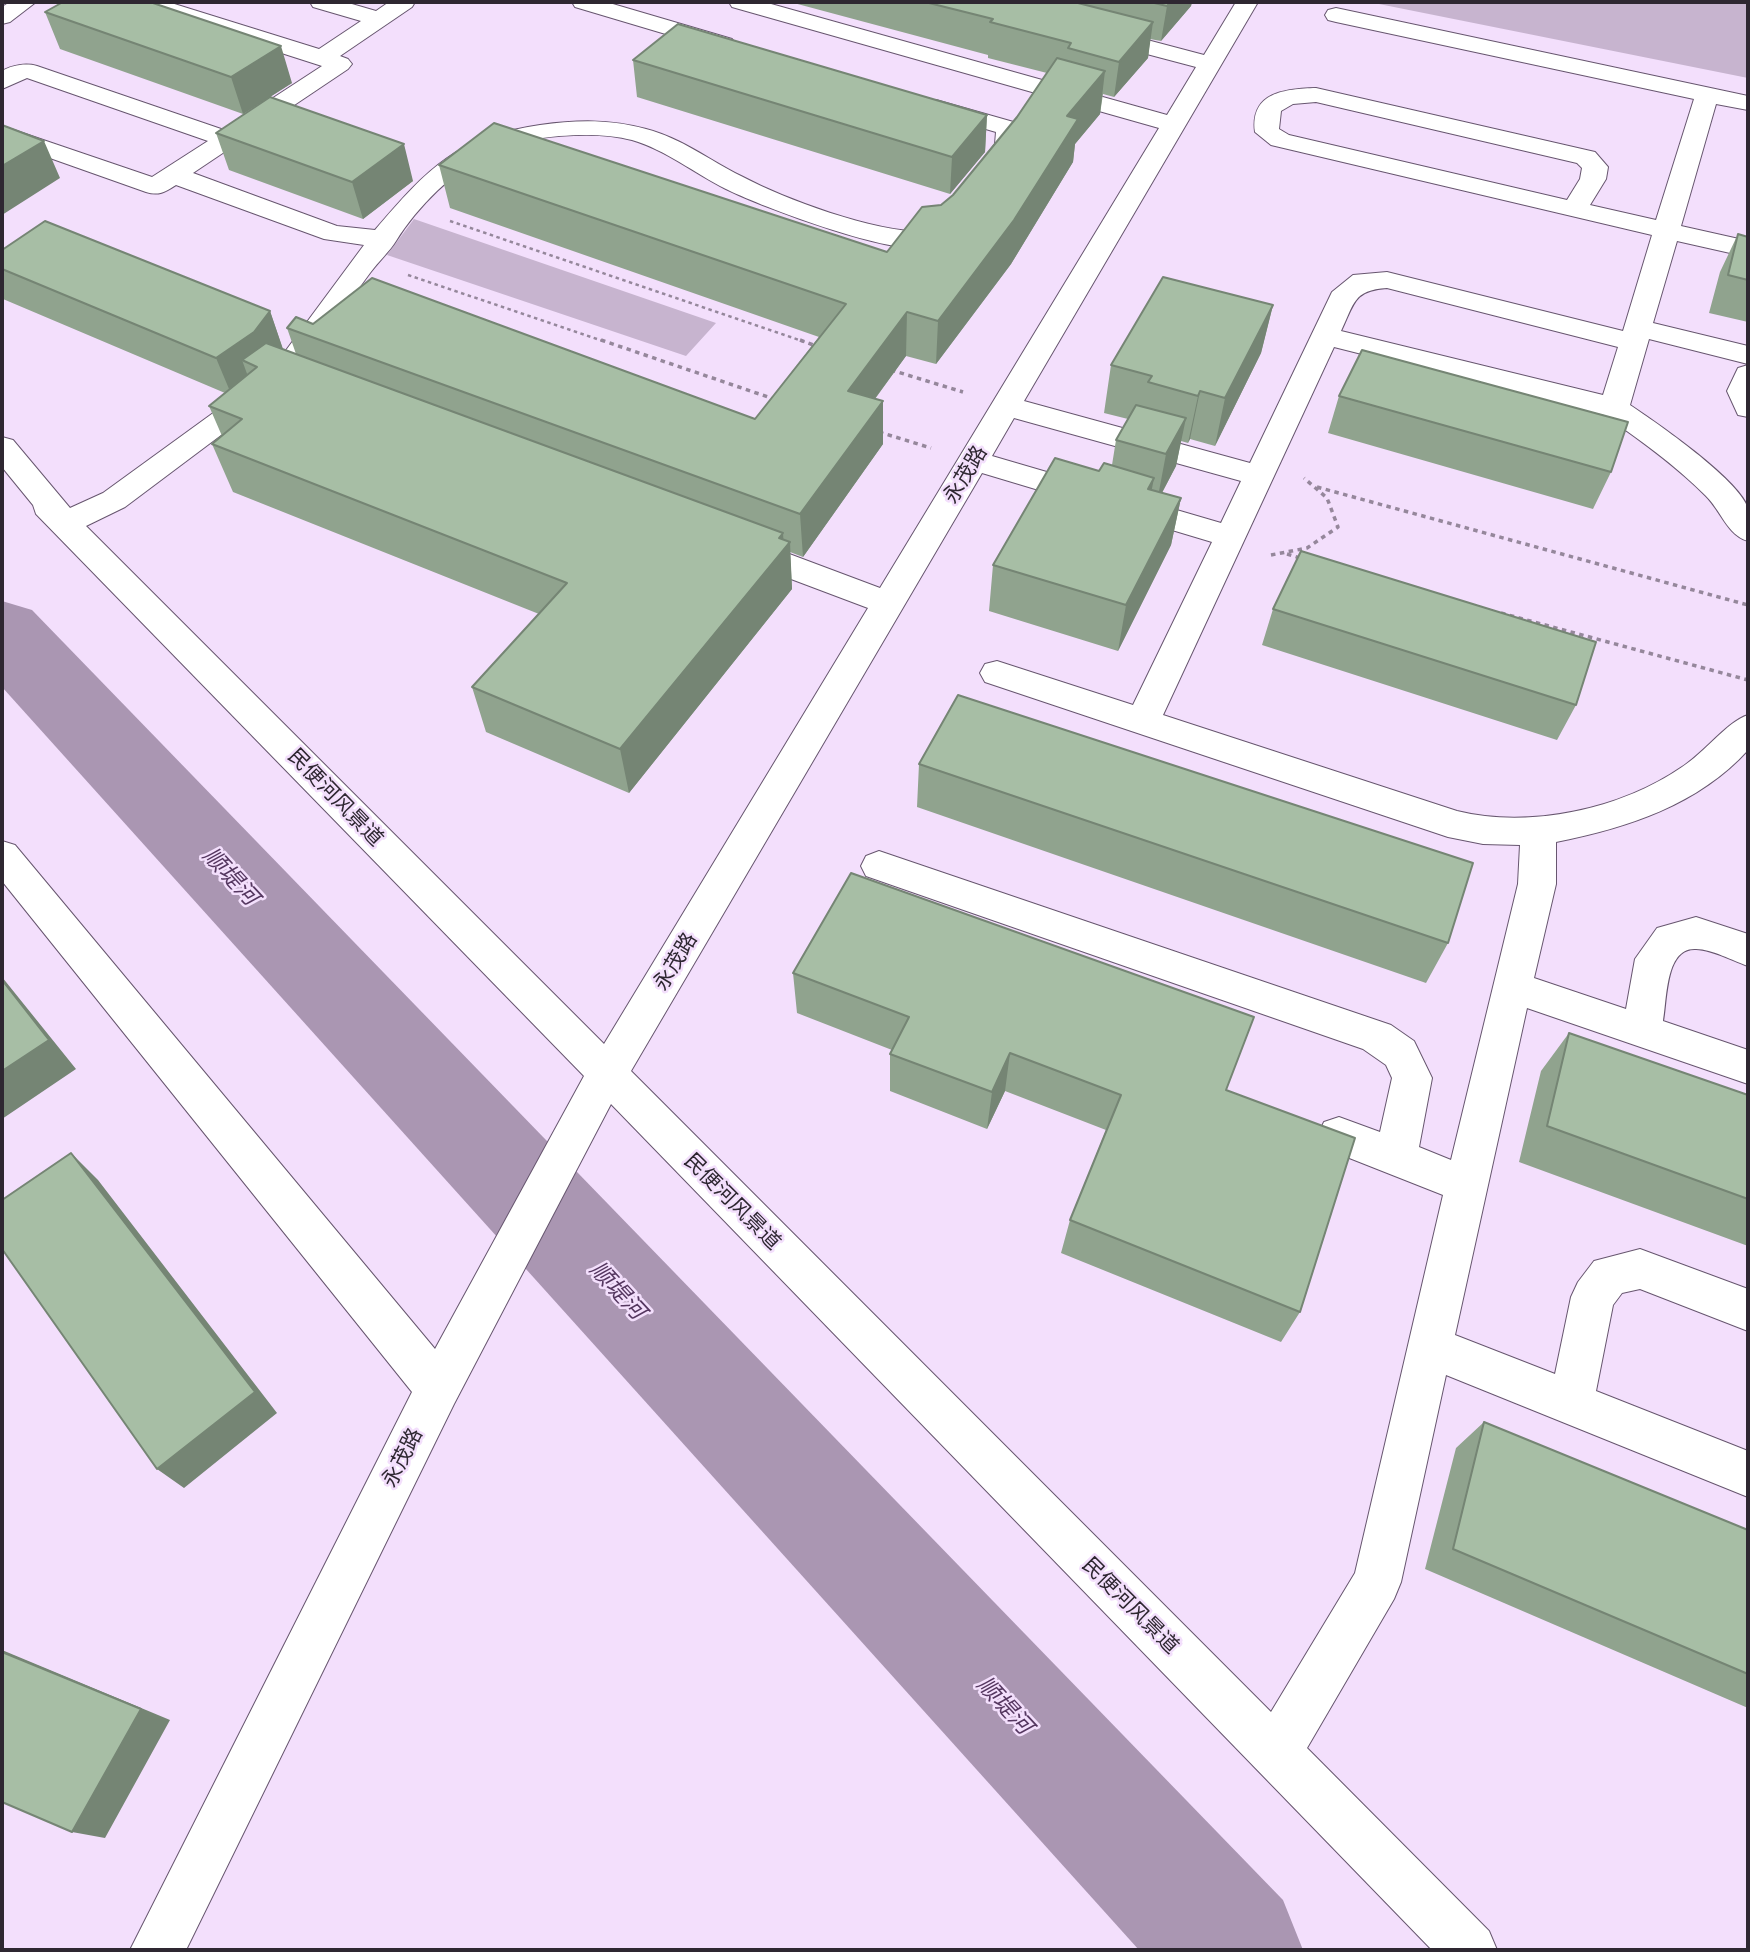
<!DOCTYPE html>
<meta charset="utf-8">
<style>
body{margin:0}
#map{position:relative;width:1750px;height:1952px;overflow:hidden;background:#f3dffc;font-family:Merriweather,serif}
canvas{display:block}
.frame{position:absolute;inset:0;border:4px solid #2e2731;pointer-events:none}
</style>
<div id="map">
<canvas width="1750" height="1952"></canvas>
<div class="frame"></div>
</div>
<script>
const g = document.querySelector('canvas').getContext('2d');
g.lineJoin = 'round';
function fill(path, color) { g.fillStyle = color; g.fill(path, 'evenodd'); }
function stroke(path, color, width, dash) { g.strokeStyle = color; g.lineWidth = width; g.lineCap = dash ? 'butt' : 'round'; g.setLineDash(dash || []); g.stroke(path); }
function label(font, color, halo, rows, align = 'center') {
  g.font = font + ' Merriweather,"Noto Sans SC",serif'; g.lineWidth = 5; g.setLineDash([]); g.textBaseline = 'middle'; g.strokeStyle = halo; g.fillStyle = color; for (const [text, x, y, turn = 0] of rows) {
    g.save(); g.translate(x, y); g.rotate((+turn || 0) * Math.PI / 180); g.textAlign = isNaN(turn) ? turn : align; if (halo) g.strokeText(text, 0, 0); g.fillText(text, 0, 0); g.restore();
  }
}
const green = new Path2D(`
 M1369,2H1748V78Z
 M414,219L716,323L686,356L387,255Z`);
const river = new Path2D(`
 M2,601L32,610L1283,1900L1303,1950H1139L2,687Z`);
const pathFar1 = new Path2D(`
 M450,221L805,342
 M408,275L606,342`);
const path = new Path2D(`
 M601,340L774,399
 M800,340L816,346
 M891,370L963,392
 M879,432L931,448
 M1317,487L1748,605
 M1287,554L1303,559
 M1271,555L1307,548L1338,527L1327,498L1304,478
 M1501,613L1748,680`);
const minor = new Path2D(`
 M10,2H36L10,22L2,24V7Z
 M135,2H168L319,49L361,21L313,7L310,2H345L376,11L389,2H415L412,7L340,56L348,59L352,64L348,69L193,173L337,226L375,230C428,168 457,137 540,125C576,120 610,119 646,129C681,138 709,160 741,176C786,200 872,231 923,232C933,222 938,218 952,221L956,227C952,233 945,243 938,246C905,262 760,206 726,189C694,173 666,150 632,140C595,130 526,135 491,152C454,170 417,207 396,241C390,251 378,262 370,273C349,301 329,331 308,359L298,362L288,359L284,353L364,245L324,239L176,185C165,192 159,196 146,192L2,141V126L152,177L208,141L27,78L2,89V71C12,65 26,63 37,66L224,130L322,66L138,7Z
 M572,2H606L732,39L736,44L732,49H716L575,7Z
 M729,2H764L1167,115L1196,67L1090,39L1086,34L1090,29L1098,27L1204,55L1236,2H1258L1024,401L1250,463L1332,292L1353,275L1387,272L1623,331L1652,235L1271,145L1255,132C1250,92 1285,89 1316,88L1595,152L1608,167L1606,179L1590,205L1656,220L1694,99L1336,22L1328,20L1325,15L1328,10L1336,8L1748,96V110L1716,104L1681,226L1748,241V257L1677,241L1653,323L1748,346V364L1649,339L1630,405C1657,423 1738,479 1748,508C1750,517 1748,531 1748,541C1727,535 1721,510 1705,495C1675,465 1639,439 1604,415L1334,347L1163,715L1457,811C1530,829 1621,809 1682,767C1703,754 1728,721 1748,715V750C1698,805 1627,828 1556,842V884L1534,978L1626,1009L1635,959L1657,928L1696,917L1748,934V966C1733,961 1712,949 1696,949C1665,947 1667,1000 1663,1021L1748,1050V1084L1527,1008L1455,1335L1555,1374L1571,1297L1578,1282L1594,1261L1640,1249L1748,1289V1331L1640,1289L1622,1293L1613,1305L1596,1391L1748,1451V1497L1446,1375L1401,1582L1394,1599L1307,1748L1489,1931L1497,1950H1432L611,1104L454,1404L186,1950H130L412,1392L2,881V841L15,845L435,1349L584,1076L36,514L33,505L2,467V437L13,440L70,508L103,493L249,387L259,384L269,387L274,393L269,399L125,507L86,526L604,1044L868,608L730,556L725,548L730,540L741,537L752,540L880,588L1159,128L732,7ZM1316,102L1577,163L1582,168L1580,179L1567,200L1289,135L1279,129L1281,111L1293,104ZM1387,288L1618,347L1603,395L1341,331C1354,304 1353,290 1387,288ZM1014,418L1241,481L1221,523L992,456ZM982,473L1212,542L1133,705L997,661L985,664L980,673L985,682L1448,837L1483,844L1520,845L1518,884L1451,1160L1419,1147L1432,1078L1414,1041L1391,1025L879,851L866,856L861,866L866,876L1363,1049L1386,1065L1392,1078L1380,1132L1339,1117L1324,1122L1318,1135L1324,1148L1443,1195L1355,1573L1271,1712L631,1071Z
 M936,100L1017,123L1020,128L1021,145L1017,150L994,179L985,182L976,179L972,174L995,144L996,132L927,112L924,107L927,102Z
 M1748,365V417L1738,415L1727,391L1738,368Z`);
const wall = new Path2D(`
 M790,2H1192L1191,6L1161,41L1150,39L1148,58L1114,97L1103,94L1100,114L1075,144L1073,162L1011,264L936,364L906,356L875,399L883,401V444L803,557L790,552L792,589L629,793L486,732L472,687L539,614L233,492L212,444L222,436L209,406L225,393L3,299L2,296V250L270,311L283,350L296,354L287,328L313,324L755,419L819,337L450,208L439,165L887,252L953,195L1017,117L1047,73L988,58V55Z
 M45,12L292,83L243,114L60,49Z
 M633,60L987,115L985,152L950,194L637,97Z
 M216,133L413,181L363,219L229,170Z
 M1738,234L1748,237V322L1709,313L1720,272Z
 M1273,305L1261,353L1215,446L1190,439L1188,443L1181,441L1176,466L1162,493L1181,498L1171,545L1118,651L989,611L993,565L1099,471L1112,465L1116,440L1128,419L1104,413L1111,365Z
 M1339,396L1611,472L1593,509L1328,433Z
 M1273,609L1576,705L1557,740L1262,645Z
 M919,764L1448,943L1426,983L917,807Z
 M793,973L1226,1090L1300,1312L1281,1342L1061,1253L1070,1220L1106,1130L1005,1091L987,1129L890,1091V1054L892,1050L797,1013Z
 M1569,1033L1748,1095V1246L1519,1162L1541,1071Z
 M1484,1422L1748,1530V1708L1425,1569L1456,1448Z`);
const shadedWall = new Path2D(`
 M1170,2H1192L1191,6L1161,41L1167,6Z
 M1153,22L1148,58L1114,97L1119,62Z
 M281,46L292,83L243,114L231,77Z
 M1105,71L1100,114L1075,144L1073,162L1011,264L936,364L938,321L1067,116Z
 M987,115L985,152L950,194L952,157Z
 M44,141L60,178L2,215V166Z
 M404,144L413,181L363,219L352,182Z
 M1273,305L1261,353L1215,446L1225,398Z
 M270,311L283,349L268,369L257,367L242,360L250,382L232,396L216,358Z
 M907,312L906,356L849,434L848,391Z
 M1200,391L1190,439L1188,443L1198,396Z
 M883,401V444L803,557L800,514Z
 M1186,418L1176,466L1157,502L1166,454Z
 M1154,478L1145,525L1148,489Z
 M1181,498L1171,545L1118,651L1126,605Z
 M783,533L784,549L790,542L792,589L629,793L620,749Z
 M2,977L76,1069L2,1119Z
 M1010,1053L1005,1091L987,1129L992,1092Z
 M71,1153L98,1180L277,1413L184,1488L157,1469Z
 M2,1650L170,1720L105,1838L72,1832Z`);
const building = new Path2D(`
 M63,2H150L281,46L231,77L45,12Z
 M925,2H1074L1153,22L1119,62L1068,48L1071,43L990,22L993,19Z
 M1150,2H1170L1167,6Z
 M678,24L987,115L952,157L633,60Z
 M1057,58L1105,71L1067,116L1078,119L1014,220L938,321L907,312L848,391L883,401L800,514L287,328L296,317L313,324L372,278L755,419L846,304L439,165L494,123L887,252L922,207L941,205L953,195L1017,117Z
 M270,97L404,144L352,182L216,133Z
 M2,125L44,141L2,166Z
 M45,221L270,311L254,332L216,358L2,269V250Z
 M1738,234L1748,237V280L1728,275Z
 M1163,277L1273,305L1225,398L1200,391L1198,396L1148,382L1152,376L1111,365Z
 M266,343L783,533L779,538L790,542L620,749L472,687L567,583L212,444L242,419L209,406L257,367L242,360Z
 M1362,350L1628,422L1611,472L1339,396Z
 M1136,405L1186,418L1166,454L1116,440Z
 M1055,458L1099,471L1104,463L1154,478L1148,489L1181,498L1126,605L993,565Z
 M1301,551L1596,642L1576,705L1273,609Z
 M958,695L1473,863L1448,943L919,764Z
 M851,873L1254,1017L1226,1090L1355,1138L1300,1312L1070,1220L1121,1095L1010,1053L992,1092L890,1054L909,1017L793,973Z
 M2,980L49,1040L2,1071Z
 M1569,1033L1748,1095V1199L1547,1126Z
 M71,1153L255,1392L157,1469L2,1249V1200Z
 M1484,1422L1748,1530V1674L1453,1549Z
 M2,1652L141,1709L72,1832L2,1802Z`);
const streetNames = [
 ["永茂路",966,475,-59],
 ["民便河风景道",335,798,46],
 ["永茂路",676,962,-59],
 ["民便河风景道",732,1202,45],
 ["永茂路",403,1458,-63],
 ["民便河风景道",1130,1606,45]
];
const waterNames = [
 ["顺堤河",230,877,47],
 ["顺堤河",617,1291,47],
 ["顺堤河",1004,1706,47]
];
fill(green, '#c7b4cf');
fill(river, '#aa96b2');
stroke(minor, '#67566f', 2);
stroke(pathFar1, '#95879b', 2.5, [3.5, 3.5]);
stroke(path, '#95879b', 3.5, [4.5, 4.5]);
fill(minor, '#fff');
fill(wall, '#90a38e');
fill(shadedWall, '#758574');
fill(building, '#a7bea5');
stroke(building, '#758574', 2);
label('21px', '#2e2731', '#f3dffc', streetNames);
label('italic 23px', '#553760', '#f3dffc', waterNames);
</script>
